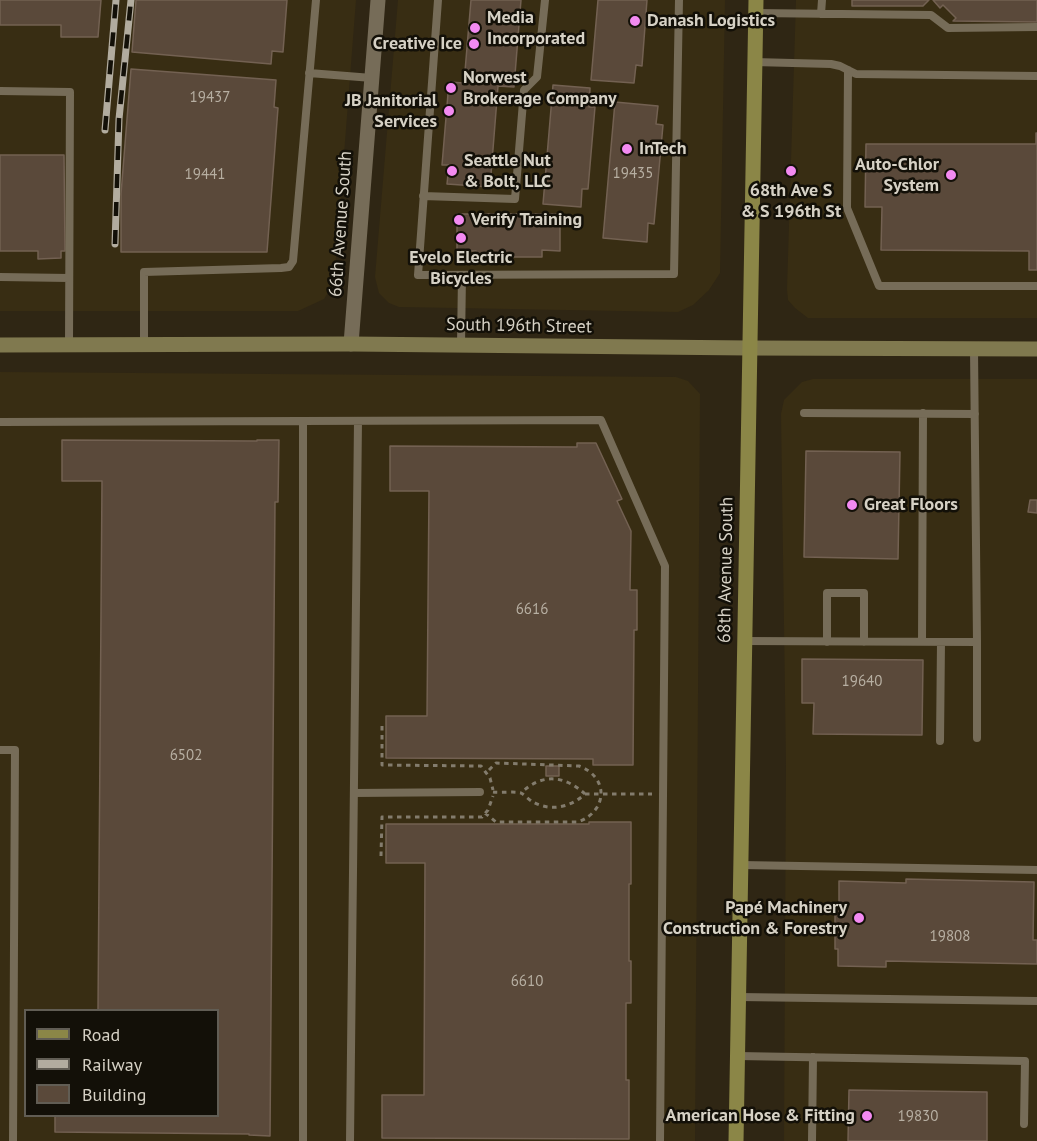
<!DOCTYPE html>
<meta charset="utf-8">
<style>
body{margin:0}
#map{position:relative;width:1037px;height:1141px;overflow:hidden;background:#2f2614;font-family:"PT Sans",sans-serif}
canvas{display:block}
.legend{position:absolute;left:24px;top:1009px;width:195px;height:108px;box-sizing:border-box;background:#131008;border:2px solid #615d54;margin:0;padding:8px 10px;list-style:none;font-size:18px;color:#d6d1c5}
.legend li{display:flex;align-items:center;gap:12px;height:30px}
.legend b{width:30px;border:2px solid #615d54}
</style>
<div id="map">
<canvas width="1037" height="1141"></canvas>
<ul class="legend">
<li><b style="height:8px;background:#8b8647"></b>Road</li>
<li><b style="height:8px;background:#b2ac9f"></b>Railway</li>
<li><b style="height:16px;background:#5a493a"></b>Building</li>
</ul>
</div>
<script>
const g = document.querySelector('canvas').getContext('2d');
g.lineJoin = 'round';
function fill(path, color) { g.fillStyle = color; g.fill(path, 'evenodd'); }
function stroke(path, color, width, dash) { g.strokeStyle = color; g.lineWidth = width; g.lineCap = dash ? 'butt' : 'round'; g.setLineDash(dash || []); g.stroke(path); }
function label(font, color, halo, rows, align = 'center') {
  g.font = font + ' "PT Sans",sans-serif'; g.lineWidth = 5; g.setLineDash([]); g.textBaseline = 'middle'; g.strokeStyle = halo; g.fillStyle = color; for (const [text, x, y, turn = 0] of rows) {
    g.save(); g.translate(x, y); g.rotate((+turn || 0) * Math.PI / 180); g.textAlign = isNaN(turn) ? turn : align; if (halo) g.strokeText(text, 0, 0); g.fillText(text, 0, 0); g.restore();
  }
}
const built = new Path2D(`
 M0,0H356L334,283L324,299L298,311H0Z
 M398,0H725L720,273L709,290L693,305L678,312L399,307L389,303L379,293L375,277Z
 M796,0H1037V318H808L795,308L788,300L787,289Z
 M0,372L676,377L688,381L700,394L695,1141H0ZM26,1010H218V1116H26Z
 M813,379H1037V1141H784L786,764L781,414L784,400L802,382Z`);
const building = new Path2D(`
 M0,0H101L98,37H61V25H0Z
 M136,0H287L283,52L272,51L271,64L132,52Z
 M471,0H521L514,87L498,86L490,187L447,184L449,165H442L449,82L464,83Z
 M598,0H647L642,66L636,65L634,83L591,80Z
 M852,0H929L923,6H852Z
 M933,0H1037V22L953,21L956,18L943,5L940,8Z
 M131,69L276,80L274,107L278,108L267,252H121V194Z
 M553,85L590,88L589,107H595L588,189H582L581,207L543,204Z
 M615,102L658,106L656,124L663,125L654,224L648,223L647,242L603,238Z
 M1036,133H1037V270H1029V251L881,250L882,207H865L866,144H1036Z
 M0,155H64L65,251H61V258L38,259V251H0Z
 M457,214H560V251L542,250V257H476V251H457Z
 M62,440L257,441V440H279L278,502H275L270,1136L249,1135V1134L55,1132V1116H218V1010H98L102,481H62Z
 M577,443H596L622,499L617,501L631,531L630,590H637V630H634L633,765H593V759L386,758V716H427L429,491H390V446L577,447Z
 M806,451L900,452L898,559L804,557Z
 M1030,500H1037V513L1028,512Z
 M802,659L923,660L922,735L813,734L814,703H802Z
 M546,766H559V776H546Z
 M589,822H631V884H629V961H631V1003H626V1080H629V1139L382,1138V1095H424L425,863H386V824H589Z
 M906,879L1034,882L1033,940H1037V964L886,961V967L838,966V949H835V908H839V881L906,883Z
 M849,1090L987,1092V1141H848Z`);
const path = new Path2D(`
 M382,726V765L481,766L490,778L493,790
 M493,792C500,793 516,791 521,793C525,795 529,800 533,802C551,812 571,807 585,794C564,775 542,773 521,793
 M585,794H652
 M485,813L496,822H578C608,811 609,777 579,766L496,763L487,772
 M381,856L382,817H482L488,810L493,796`);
const lane = new Path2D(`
 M438,0L418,275L674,274L679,0
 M755,13L931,15L948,28L1037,27
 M821,14L822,0
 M754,62L831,64L840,66L856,74L1037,76
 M848,70L847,208L879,286H1037
 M309,73L372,78
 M0,91L70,92L69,344
 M423,196L515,199L524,90L537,77L545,0
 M0,277L69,278
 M144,344V272L281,268L289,267L293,261L316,0
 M461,345L462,275
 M974,349L977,642
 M804,413L975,414
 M303,421V1141
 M0,422L601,420L665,566L660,1141
 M744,641L977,642V738
 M827,642V593H864V642
 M922,642L923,413
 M940,741L941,642
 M0,750H15L13,1141
 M354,793L480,792
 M741,865L1037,870
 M739,997L1037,1001
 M738,1056L1025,1061L1024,1124
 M350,1141L358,421
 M812,1141L813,1057`);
const street = new Path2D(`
 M351,344L378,0`);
const secondary = new Path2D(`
 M0,345L351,344L749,348L1037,349`);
const primary = new Path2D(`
 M736,1141L756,0`);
const rail = new Path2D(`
 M105,130L116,0
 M115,244L119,119L131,0`);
const markers = [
 [635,21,6,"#f38af1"],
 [475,28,6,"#f38af1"],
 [474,44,6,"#f38af1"],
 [451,88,6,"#f38af1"],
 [449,111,6,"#f38af1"],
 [627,149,6,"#f38af1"],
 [452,171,6,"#f38af1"],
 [791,171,6,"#f38af1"],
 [951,175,6,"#f38af1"],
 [459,220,6,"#f38af1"],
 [461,238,6,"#f38af1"],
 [852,505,6,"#f38af1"],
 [859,918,6,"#f38af1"],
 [867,1116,6,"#f38af1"]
];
const numberNames = [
 ["19437",210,98],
 ["19435",633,174],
 ["19441",205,175],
 ["6616",532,610],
 ["19640",862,682],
 ["6502",186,756],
 ["19808",950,937],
 ["6610",527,982],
 ["19830",918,1117]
];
const poiNames = [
 ["Media",487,18],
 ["Incorporated",487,39],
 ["Danash Logistics",647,21],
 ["Creative Ice",462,44,"right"],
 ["Norwest",463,78],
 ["Brokerage Company",463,99],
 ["JB Janitorial",437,101,"right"],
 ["Services",437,122,"right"],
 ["InTech",639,149],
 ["Seattle Nut",464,161],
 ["& Bolt, LLC",464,182],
 ["Auto-Chlor",939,165,"right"],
 ["System",939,186,"right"],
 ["68th Ave S",791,191,"center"],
 ["& S 196th St",791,212,"center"],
 ["Verify Training",471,220],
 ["Evelo Electric",461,258,"center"],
 ["Bicycles",461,279,"center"],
 ["Great Floors",864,505],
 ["Papé Machinery",847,908,"right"],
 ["Construction & Forestry",847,929,"right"],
 ["American Hose & Fitting",855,1116,"right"]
];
const streetNames = [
 ["66th Avenue South",341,224,-86],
 ["South 196th Street",519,326,1],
 ["68th Avenue South",726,570,-89]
];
fill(built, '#382d13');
fill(building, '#5a493a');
stroke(building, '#736152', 1.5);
stroke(path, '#837c6d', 3, [4.5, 4.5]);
stroke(lane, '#766c58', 8);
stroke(street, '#766c58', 15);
stroke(secondary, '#80794f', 15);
stroke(primary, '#8b8647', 15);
stroke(rail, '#b2ac9f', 7);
stroke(rail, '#131008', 4.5, [14]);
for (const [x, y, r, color] of markers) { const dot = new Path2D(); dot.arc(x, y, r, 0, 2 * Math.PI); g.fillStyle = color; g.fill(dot); stroke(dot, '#131008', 2); }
label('15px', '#b7afa2', null, numberNames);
label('bold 18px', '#d6d1c5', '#131008', poiNames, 'left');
label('18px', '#d6d1c5', '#131008', streetNames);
</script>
